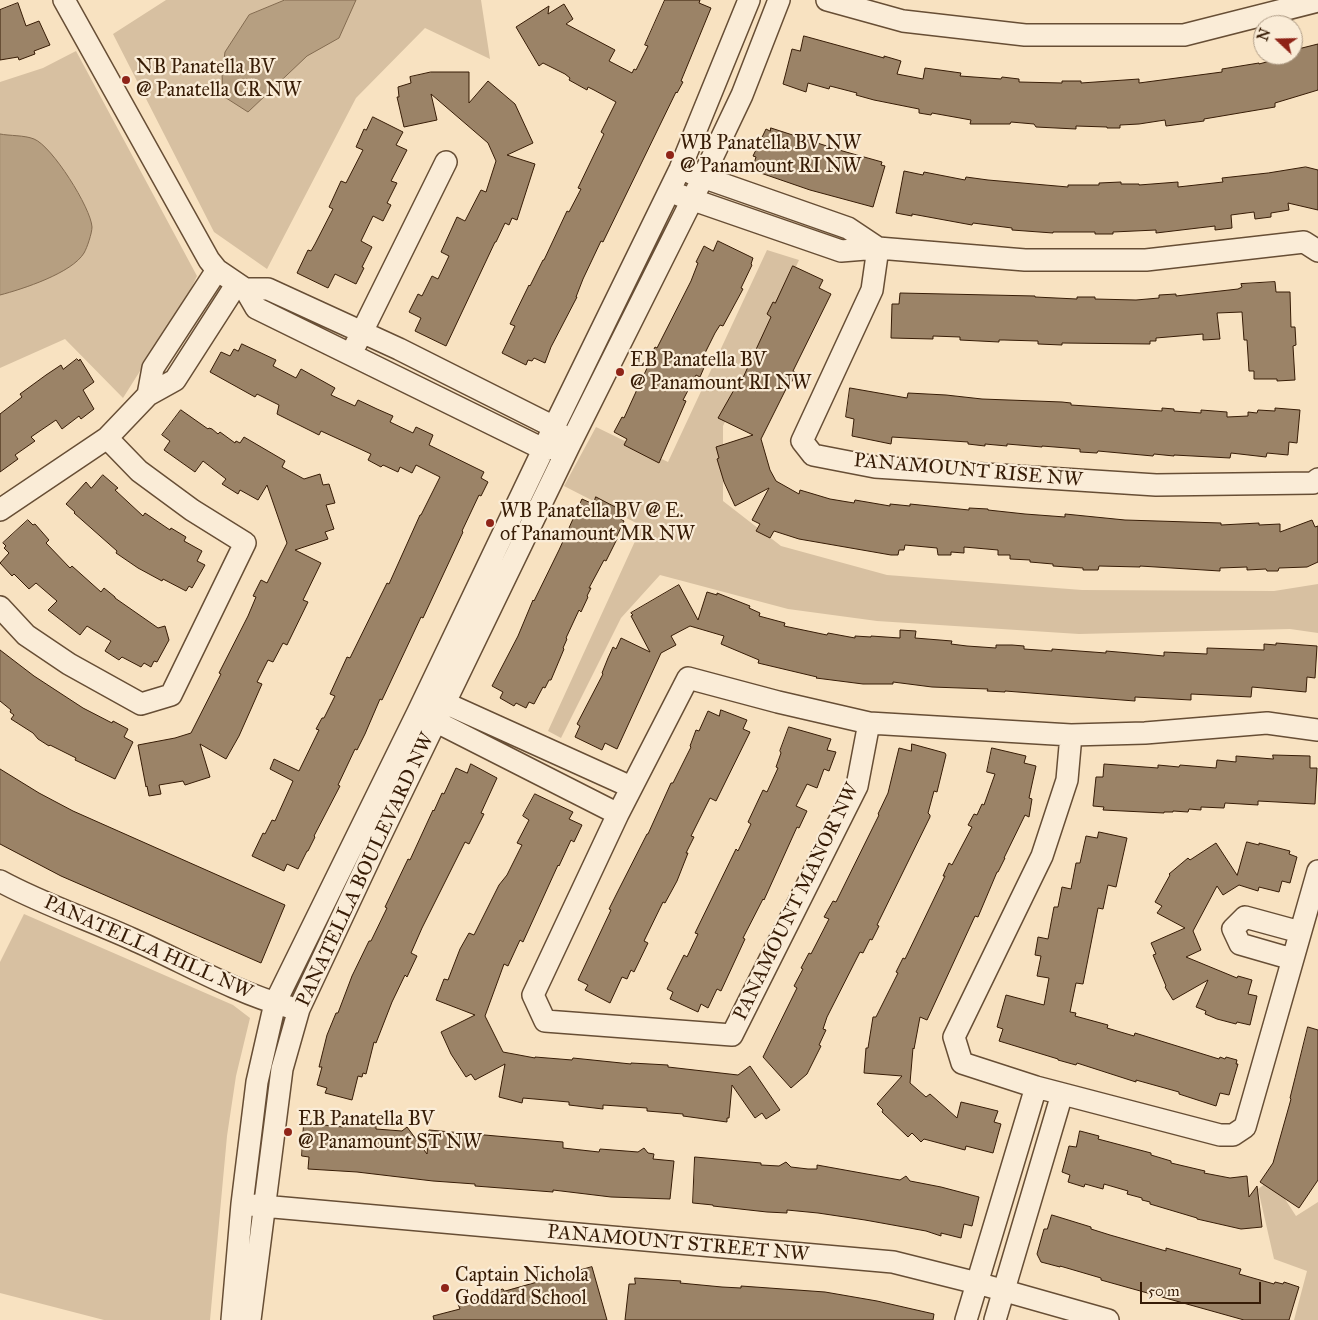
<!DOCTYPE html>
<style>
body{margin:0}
#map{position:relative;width:1318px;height:1320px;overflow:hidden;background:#f8e2c1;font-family:"IM FELL Great Primer",serif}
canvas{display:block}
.north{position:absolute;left:1253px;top:15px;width:50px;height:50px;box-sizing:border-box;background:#faecd7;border:1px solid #ac9983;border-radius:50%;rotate:291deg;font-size:14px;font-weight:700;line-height:20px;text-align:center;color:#371c06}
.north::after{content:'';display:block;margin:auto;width:18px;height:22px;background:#8f2418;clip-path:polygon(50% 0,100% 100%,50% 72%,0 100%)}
.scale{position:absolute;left:1140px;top:1282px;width:121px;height:22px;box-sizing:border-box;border:2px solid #371c06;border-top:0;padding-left:6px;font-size:15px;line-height:18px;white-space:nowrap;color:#371c06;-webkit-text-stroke:4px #faecd7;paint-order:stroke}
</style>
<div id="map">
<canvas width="1318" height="1320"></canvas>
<div class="north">N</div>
<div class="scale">50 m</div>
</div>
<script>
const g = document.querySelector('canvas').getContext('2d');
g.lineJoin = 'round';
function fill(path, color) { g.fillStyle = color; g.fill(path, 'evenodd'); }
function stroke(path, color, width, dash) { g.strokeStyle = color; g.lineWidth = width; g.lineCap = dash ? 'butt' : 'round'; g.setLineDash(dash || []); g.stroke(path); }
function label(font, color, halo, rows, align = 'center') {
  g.font = font + ' "IM FELL Great Primer",serif'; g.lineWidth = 4.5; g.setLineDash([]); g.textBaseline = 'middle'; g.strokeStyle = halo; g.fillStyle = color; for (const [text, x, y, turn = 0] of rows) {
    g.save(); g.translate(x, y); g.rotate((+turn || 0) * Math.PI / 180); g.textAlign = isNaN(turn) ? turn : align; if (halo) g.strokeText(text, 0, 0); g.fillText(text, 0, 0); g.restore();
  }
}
const green = new Path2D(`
 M166,0H481L490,59L425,28L356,98L267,269L214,232L113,34Z
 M76,51L197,276L188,295L123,398L65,339L0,368V82L43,68Z
 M767,250L799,260L723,426V501L781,546L887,575L1082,590L1274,591L1318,584V633L1290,629L1079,634L877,621L788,609L660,575L621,618L561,738L548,731L642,526L564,486L596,427L668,462Z
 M24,914L233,1005L250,1018L236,1076L227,1136L210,1320H104L0,1293V962Z
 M1272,1179L1296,1216L1318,1202V1320H1294L1307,1271L1274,1259L1258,1189Z`);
const water = new Path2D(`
 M285,0H356L339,38L307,56L248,112L223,96L222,74L225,52L249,15Z
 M0,134C10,136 24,135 34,139C52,146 91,208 92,227C92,233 87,248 84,253C72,273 23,289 0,295Z`);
const building = new Path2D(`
 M665,0H700L699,3L711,8L681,81L683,82L677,93L676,92L603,242L601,241L583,279L576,297H577L551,347L545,363L534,358L532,361L528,360L526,365L502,353L515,326L510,324L529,285L530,286L543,260H544L567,211L569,212L581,189L578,188L604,134L601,132L616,102L594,90L588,87L587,90L569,80L570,78L565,74L543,63L539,66L516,27L549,6L548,14L564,4L573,19L566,24L615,50L609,61L632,73L634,69L636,70L648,46L645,45Z
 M18,3L26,26L39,21L50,45L34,51L35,54L19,60L18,57L0,60V10Z
 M804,36L884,58V56L901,61L897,74L923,79L925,68L961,73L960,76L1001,79L1002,77L1019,79V82L1062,83V81H1081V83L1139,79V83L1222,72V69L1259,63V64L1293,55L1299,53L1298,49L1318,44V90L1275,103V107L1204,119V121L1166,126L1165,120L1139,124L1120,125V128H1107V127L1076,126V129L1036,127L1034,124L1011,122L1010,124H970L971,120L932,113L931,115L919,113V109L874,100L856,95L857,93L830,86L829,89L808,83L806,92L783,84L792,49L800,51Z
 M431,72H469V103L488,81L515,104L533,143L507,155L535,164L517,220L512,218L509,225L505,223L496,242H495L446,346L415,331L421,318L409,312L418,294L422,296L432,276L438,279L449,256L441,252L457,217L465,221L481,190L486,192L496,161L488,143L431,94L437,120L404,127L397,97H399L398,87L411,83L410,77Z
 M373,117L403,132L396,145L407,150L391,181L397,183L387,203L391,205L383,221L373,216L361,241L372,247L362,267L364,268L356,284L335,274L328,288L297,273L308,250L311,251L315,244L333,209L329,207L341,181L346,183L363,150L356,147L364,129L366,130Z
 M771,128L839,150L882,162L881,165L885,166L873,207L810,190L752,170L756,157L753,156L766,129L770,131Z
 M1306,167L1318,170V210L1288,203L1289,210L1271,213V217L1255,219L1254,212L1231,215L1232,228L1215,230V226L1156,233V230L1113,232V234H1095V232H1053V233L1012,230V228L973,223L972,225L912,214V216L896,213L904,171L923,175L924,172L965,180L966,177L988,180L1068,187V185H1099V183L1121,182V184H1139V185L1178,182V187L1223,182L1222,178L1268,173Z
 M718,241L753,258L751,264L752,265L741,288L743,289L723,326L720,325L715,333L701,361L706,363L700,377L696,375L683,400L686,401L659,463L624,445L627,439L614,432L622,417L624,418L640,383L649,364L647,363L655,347L657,348L691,281L698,263L696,262L704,246L713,251Z
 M793,266L823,280L819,288L831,294L793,371L796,373L789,387H787L761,439L770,470L776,481L799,494L800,490L830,499L854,503L855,500L890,506V504L910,506V504L969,510V508L988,509V510L1025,514L1065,517V514L1125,520L1221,523V525L1259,523V525L1280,524V532L1312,520L1315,527L1318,526V562L1307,567L1279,568L1278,571H1267L1266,569L1247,570V567L1220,568V571L1140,566V567L1099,566L1098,570H1083V568L1053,566V564L1030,562V560L1010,559V555H998V550L964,547V553L951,552V555H938L937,548L905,545L904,550H899L898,555H891L799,539L774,531L770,538L756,531L760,524L752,520L769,488L735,506L724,482L717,459L719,458L716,447L753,435L718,418L739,381L741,382L771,317L767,314L773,302L775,303Z
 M1275,282L1276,292H1290L1291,327H1295L1296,345L1293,346L1295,380L1277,381V379H1254V371H1249L1247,340H1244L1242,312L1217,313L1220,339L1203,340V334L1156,338V341H1150V344L1062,343V345L1038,344V341L1004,340H999V342L960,340V337L933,336V339L891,338L892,304H899L900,293L1035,296V297L1077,299V297H1095V299L1136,300L1159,298V295L1176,294V296L1238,289L1242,287L1241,284Z
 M242,344L276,360L273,366L296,378L301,369L335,388L331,395L355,406L358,400L377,409L393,416L390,422L413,433L416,427L433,435L429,445L484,472L481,478L488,482L481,496L479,495L462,531L463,532L423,618L421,617L382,700L380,699L365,734L357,750L355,749L338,785L340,786L314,836L315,837L308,851H307L298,869L287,864L284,871L252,856L263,833L265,834L272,820L275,821L293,781L270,769L274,759L299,771L319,730L316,729L322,718H324L335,696L330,694L347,657L350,658L387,583L389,584L420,515H421L440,477L416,465L412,473L400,467L398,472L383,465L381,467L368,460L371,454L321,431L319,435L277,414L279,405L257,394L255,397L210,372L221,352L230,356L234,349L238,351Z
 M77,359L79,361L80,359L94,382L83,390L94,409L81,419L79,416L62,429L56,420L31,437L35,441L15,455L18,459L0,472V414L22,397L20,394L46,375L61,365L63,369Z
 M850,388L907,398L908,393L946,395L982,399L1062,402L1071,403V405L1162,411V408L1174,409V411L1201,413V410L1227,412V417L1248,416V412L1257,413L1258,410L1275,411V408L1300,410L1297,443L1289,442L1288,455L1267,453L1266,457L1231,453L1230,458L1174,455V456L1154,454L1153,456L1098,451L1097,453L1080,452V449L1042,446V447L1007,444V446L985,444V446L968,444V442L892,437L891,444L852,436L854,419L846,417Z
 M181,410L208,429L209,428L212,429L218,434L220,432L235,443L236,441L240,443L244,437L285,461L282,467L304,479L320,474L323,485L329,484L335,503L326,505L334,529L325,532L328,539L295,550L321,563L303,600L308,602L287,645L283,643L273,662L268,660L257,682L262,684L251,709L239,736L226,759L200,744L210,777L185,785L183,781L159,785L161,794L149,796L147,786L146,787L138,745L175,738L191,733L221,674L219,673L248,616L256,597L253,596L261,580L267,583L287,543L267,485L258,500L240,490L238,494L222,484L226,479L203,461L195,472L164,450L170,441L162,435Z
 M103,475L118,488L115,490L143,516L145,513L170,530L171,528L186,537L184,541L202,551L197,561L205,565L192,588L189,586L186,591L163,579L162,581L138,568L116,553L117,551L74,513L75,512L66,504L86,482L91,488Z
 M596,497L621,510L617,517L624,521L616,538L617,539L606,561L604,560L589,588H591L587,596L588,597L581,612L579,610L566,638L567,639L563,648L564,649L551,680H549L545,688L543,687L534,704L529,702L526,708L516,703L514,706L500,698L503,692L492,686L518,636L533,600L534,601L559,550L582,499L593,504Z
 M28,520L33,525L35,524L49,540L46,543L70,568L72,566L101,592L104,588L115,597V598L158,628L165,626L169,640L157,662L154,661L151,667L144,663L141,667L122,657L119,660L105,651L111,641L87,626L80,635L48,610L57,601L36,583L29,589L14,574L12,576L0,563L9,553L4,548L6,546L3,543Z
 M679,585L698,620L707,592L717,595V593L750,606L749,608L760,613L759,616L785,623L784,626L827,635L828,633L855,638V636L871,637V636L900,638V630L916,631L915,638L952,641L951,644L967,646L996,648V645H1012L1024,646V649L1052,651V649L1106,653V651L1164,656V652L1207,654V648L1264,650V644L1276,645V643L1317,646L1315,678L1307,677L1306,692L1252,687L1251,697L1191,694V700L1135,697V701L1005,691V692L987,691L988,689L932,687L893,682V684H863L816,678L817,677L758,663L759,660L721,644L724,636L690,626L671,636L676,645L661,653L617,749L605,743L602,750L575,737L580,726L577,724L603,674L602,673L608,658L613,647L616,649L621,638L650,652L631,616L633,615L631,613Z
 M0,650L34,676L83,708L112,723L113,721L128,729L124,737L133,742L115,779L75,760L76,758L50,745L49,746L38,739L33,733L11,719L14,715L10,712L11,710L0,701Z
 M721,710L747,720L743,729L750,732L716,801L710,798L691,836L694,837L686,853H688L677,881L665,903L663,902L644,941L648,943L634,972L631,970L627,979L622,977L610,1003L585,990L588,985L578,980L611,910L609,909L617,893L647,834H648L671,783H673L691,747L690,746L696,730L699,731L708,711L719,716Z
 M789,727L831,739L827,750L836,752L829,771L824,769L817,788L807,784L796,806L807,811L799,828L797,827L764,900L763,899L743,938L745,939L721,991L717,989L708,1008L701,1004L698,1012L670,999L673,992L667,989L684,955L687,957L698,934L695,933L736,849L738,851L751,824L748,822L763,790L767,792L778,768L776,767L781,753L780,751Z
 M912,744L945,753L946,755L937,792L934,791L928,813L930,815V817L877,925L879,926L872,940L870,939L863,953L860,952L827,1017L823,1029L826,1030L819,1045L821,1046L807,1074L791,1088L763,1057L797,988L794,986L803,969L801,968L809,953L811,954L829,919L824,917L833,901L836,902L879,815L878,814L888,793L899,748L911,751Z
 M992,748L1026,756L1024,763L1036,766L1029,798L1032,799L1029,817L1025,815L1004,858H1005L998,872H997L978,917L975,916L927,1020L920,1017L914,1049L913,1048L910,1083L926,1097L930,1094L957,1118L961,1102L998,1111L994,1122L1001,1124L993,1153L966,1146L965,1150L924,1139L921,1142L912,1133L908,1137L882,1112L883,1110L877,1104L902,1076L864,1073L866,1048H868L873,1017H876L898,973L896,972L903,958L905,959L945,876H943L949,863L952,865L972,827L968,825L974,814L977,815L982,804L984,805L995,774L987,772Z
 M1273,755L1310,756V768H1317L1315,804L1258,801V805L1225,803L1224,808L1201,807V810L1189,809L1188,812L1173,811V812H1164V813L1103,810L1104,807L1093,806L1096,777H1103L1104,764L1158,768V765L1179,767L1180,765L1216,768L1217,760L1236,762V756L1273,759Z
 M471,764L497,778L481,813L484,814L469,844L465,842L422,928L411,953L417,956L407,977L405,975L392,1002L376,1043L374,1042L366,1074L363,1073L362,1077L358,1076L352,1100L325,1093L327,1088L317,1085L322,1067H319L327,1035L336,1013H338L352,976L369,941H371L387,908L385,907L408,859L410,860L433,810L434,811L442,793L444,794L456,768L467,773Z
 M0,769L39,793L73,811L285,905L261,963L61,876L0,844Z
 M535,794L573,812L569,819L582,825L574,842L571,840L559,866L558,865L523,942L520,940L508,966L504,964L485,1016L503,1052L535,1058V1057L572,1060L573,1058L631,1064V1063L668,1065V1067L738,1075L750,1066L780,1110L766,1119L762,1113L755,1118L732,1085L729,1118H727V1122L683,1116V1114L647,1111V1108L603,1105V1109L569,1105V1102L523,1098L522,1103L499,1097L505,1064L475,1080L471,1074L466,1077L451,1054L441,1032L475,1015L436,1000L444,979L448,980L460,949L469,933L474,935L499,885L507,875L522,845L517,843L529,820L523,816Z
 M1099,832L1127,838L1116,887L1108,885L1103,909L1098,908L1083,984L1076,983L1070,1012L1076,1013L1075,1016L1108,1025L1107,1028L1134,1036L1135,1033L1219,1059L1220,1057L1225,1059L1226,1057L1237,1060L1236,1064H1238L1229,1095L1220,1093L1216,1106L1179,1094V1092L1136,1080V1082L1077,1063L1076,1065L1058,1060V1059L999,1041L1003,1029L997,1027L1006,995L1044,1005L1049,978L1037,976L1041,956L1035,955L1038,937L1048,939L1054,907H1058L1062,887L1071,889L1076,863H1080L1086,836L1097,838Z
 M1247,842L1259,845V843L1290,851L1289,854L1297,857L1290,883L1282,881L1279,892L1259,887L1258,891L1239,885L1223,895L1217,886L1193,931L1201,950L1186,957L1237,978L1238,976L1252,980L1248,994L1257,996L1250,1025L1237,1022L1236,1024L1217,1019L1205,1014L1206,1011L1196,1007L1208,980L1173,1000L1165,987L1166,986L1153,955L1156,954L1151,943L1185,928L1157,913L1162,906L1155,902L1170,875L1169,874L1188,858L1190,860L1216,843L1237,875Z
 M1308,1027L1318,1030V1180L1299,1208L1260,1182L1273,1163L1291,1099L1290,1098L1295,1078Z
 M304,1123L343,1127L344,1123L376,1126V1129L402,1131L407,1127L427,1154L429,1130L563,1142V1148L599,1152L600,1149L638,1152L644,1148L648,1153L654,1154L653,1159L674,1161L670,1199L611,1197L553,1190V1192L475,1186V1184L433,1181L357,1172L308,1169L309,1157L302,1156Z
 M1080,1131L1099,1136L1098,1139L1151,1153V1155L1171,1161V1163L1205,1171L1204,1173L1230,1178L1247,1176L1249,1197L1257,1186L1262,1227L1241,1229L1197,1219V1218L1150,1204V1202L1142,1200V1198L1127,1194L1128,1191L1104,1184L1103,1189L1085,1184L1084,1187L1068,1182L1070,1175L1062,1172L1069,1146L1076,1147Z
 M695,1157L761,1163V1165L779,1166L786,1162L791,1167L808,1169H817V1165L900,1180L906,1176L910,1181L941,1187L979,1197L972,1226L964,1224L961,1238L941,1233V1236L926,1231L865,1220L818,1213L787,1210V1213L767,1212L713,1206V1205L693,1203Z
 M1052,1215L1091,1227V1229L1110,1235L1166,1251V1248L1241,1269L1239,1274L1274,1284L1275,1282L1283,1284L1284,1282L1299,1287L1289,1320H1244L1101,1280V1278L1060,1266V1267L1041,1262L1037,1254L1044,1229H1047Z
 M592,1267L607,1320H434L433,1316L460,1309L458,1304L478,1299L477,1296L503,1289L504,1291Z
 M635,1278L681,1281L680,1283L722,1287L741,1288V1286L825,1292L877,1301L934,1314L933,1320H625L629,1284H635Z`);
const minor = new Path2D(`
 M64,0L209,260L217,270L245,289L256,308L543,449L557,448
 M827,0L903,21L1025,35H1184L1318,1
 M691,173L848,228L878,248
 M679,195L841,251L878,248L1025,260H1146L1304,242L1318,251
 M878,248L872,290L802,441L813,455L875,467L1156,485L1313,483L1318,479
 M245,289H268L399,349L554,427L563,438
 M356,344L446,162
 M148,395L153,368L217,270
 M0,510L107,438L148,395L175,380L236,285
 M0,607L26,635L69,664L141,704L171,695L245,543L192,510L139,471L107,438
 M434,698L631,787
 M425,716L618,814
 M869,723L857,786L732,1035L545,1021L533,995L618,814L688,678L778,702L869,723L1071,735L1145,733L1267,723L1318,730
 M1071,735L1067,780L1042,856L954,1037L962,1063L1036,1087L1220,1135H1233L1245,1127L1318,871
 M0,881C42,904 88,919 132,939C184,962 234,992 289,1007
 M1292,959L1240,944L1233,929L1245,917L1300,932
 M251,1205L893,1262L977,1283L1108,1320
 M232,1320L242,1204L257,1082L275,1003L418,712L554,427L680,169L749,0
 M250,1320L282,1069L299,1009L376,845L569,446L692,200L742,95L779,0
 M966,1320L1036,1087
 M995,1320L1062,1094`);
const markers = [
 [126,80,5,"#8f2418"],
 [670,155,5,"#8f2418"],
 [620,372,5,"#8f2418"],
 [490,523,5,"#8f2418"],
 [288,1132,5,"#8f2418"],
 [445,1288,5,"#8f2418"]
];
const poiNames = [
 ["NB Panatella BV",136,68],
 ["@ Panatella CR NW",136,91],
 ["WB Panatella BV NW",680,144],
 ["@ Panamount RI NW",680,167],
 ["EB Panatella BV",630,361],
 ["@ Panamount RI NW",630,384],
 ["WB Panatella BV @ E.",500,512],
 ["of Panamount MR NW",500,535],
 ["EB Panatella BV",298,1120],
 ["@ Panamount ST NW",298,1143],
 ["Captain Nichola",455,1276],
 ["Goddard School",455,1299]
];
const streetNames = [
 ["PANAMOUNT RISE NW",968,471,5],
 ["PANATELLA BOULEVARD NW",366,870,-65],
 ["PANAMOUNT MANOR NW",797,902,-64],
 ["PANATELLA HILL NW",148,948,24],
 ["PANAMOUNT STREET NW",678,1244,5]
];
fill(green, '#d7c0a1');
fill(water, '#b69f81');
stroke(water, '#836b50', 1);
fill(building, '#9b8367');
stroke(building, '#371c06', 1);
stroke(minor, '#674e35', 24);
stroke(minor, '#faecd7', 21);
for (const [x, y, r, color] of markers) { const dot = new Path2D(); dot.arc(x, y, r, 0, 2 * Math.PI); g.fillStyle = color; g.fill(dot); stroke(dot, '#faecd7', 2); }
label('20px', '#371c06', '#faecd7', poiNames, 'left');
label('20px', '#371c06', '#faecd7', streetNames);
</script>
